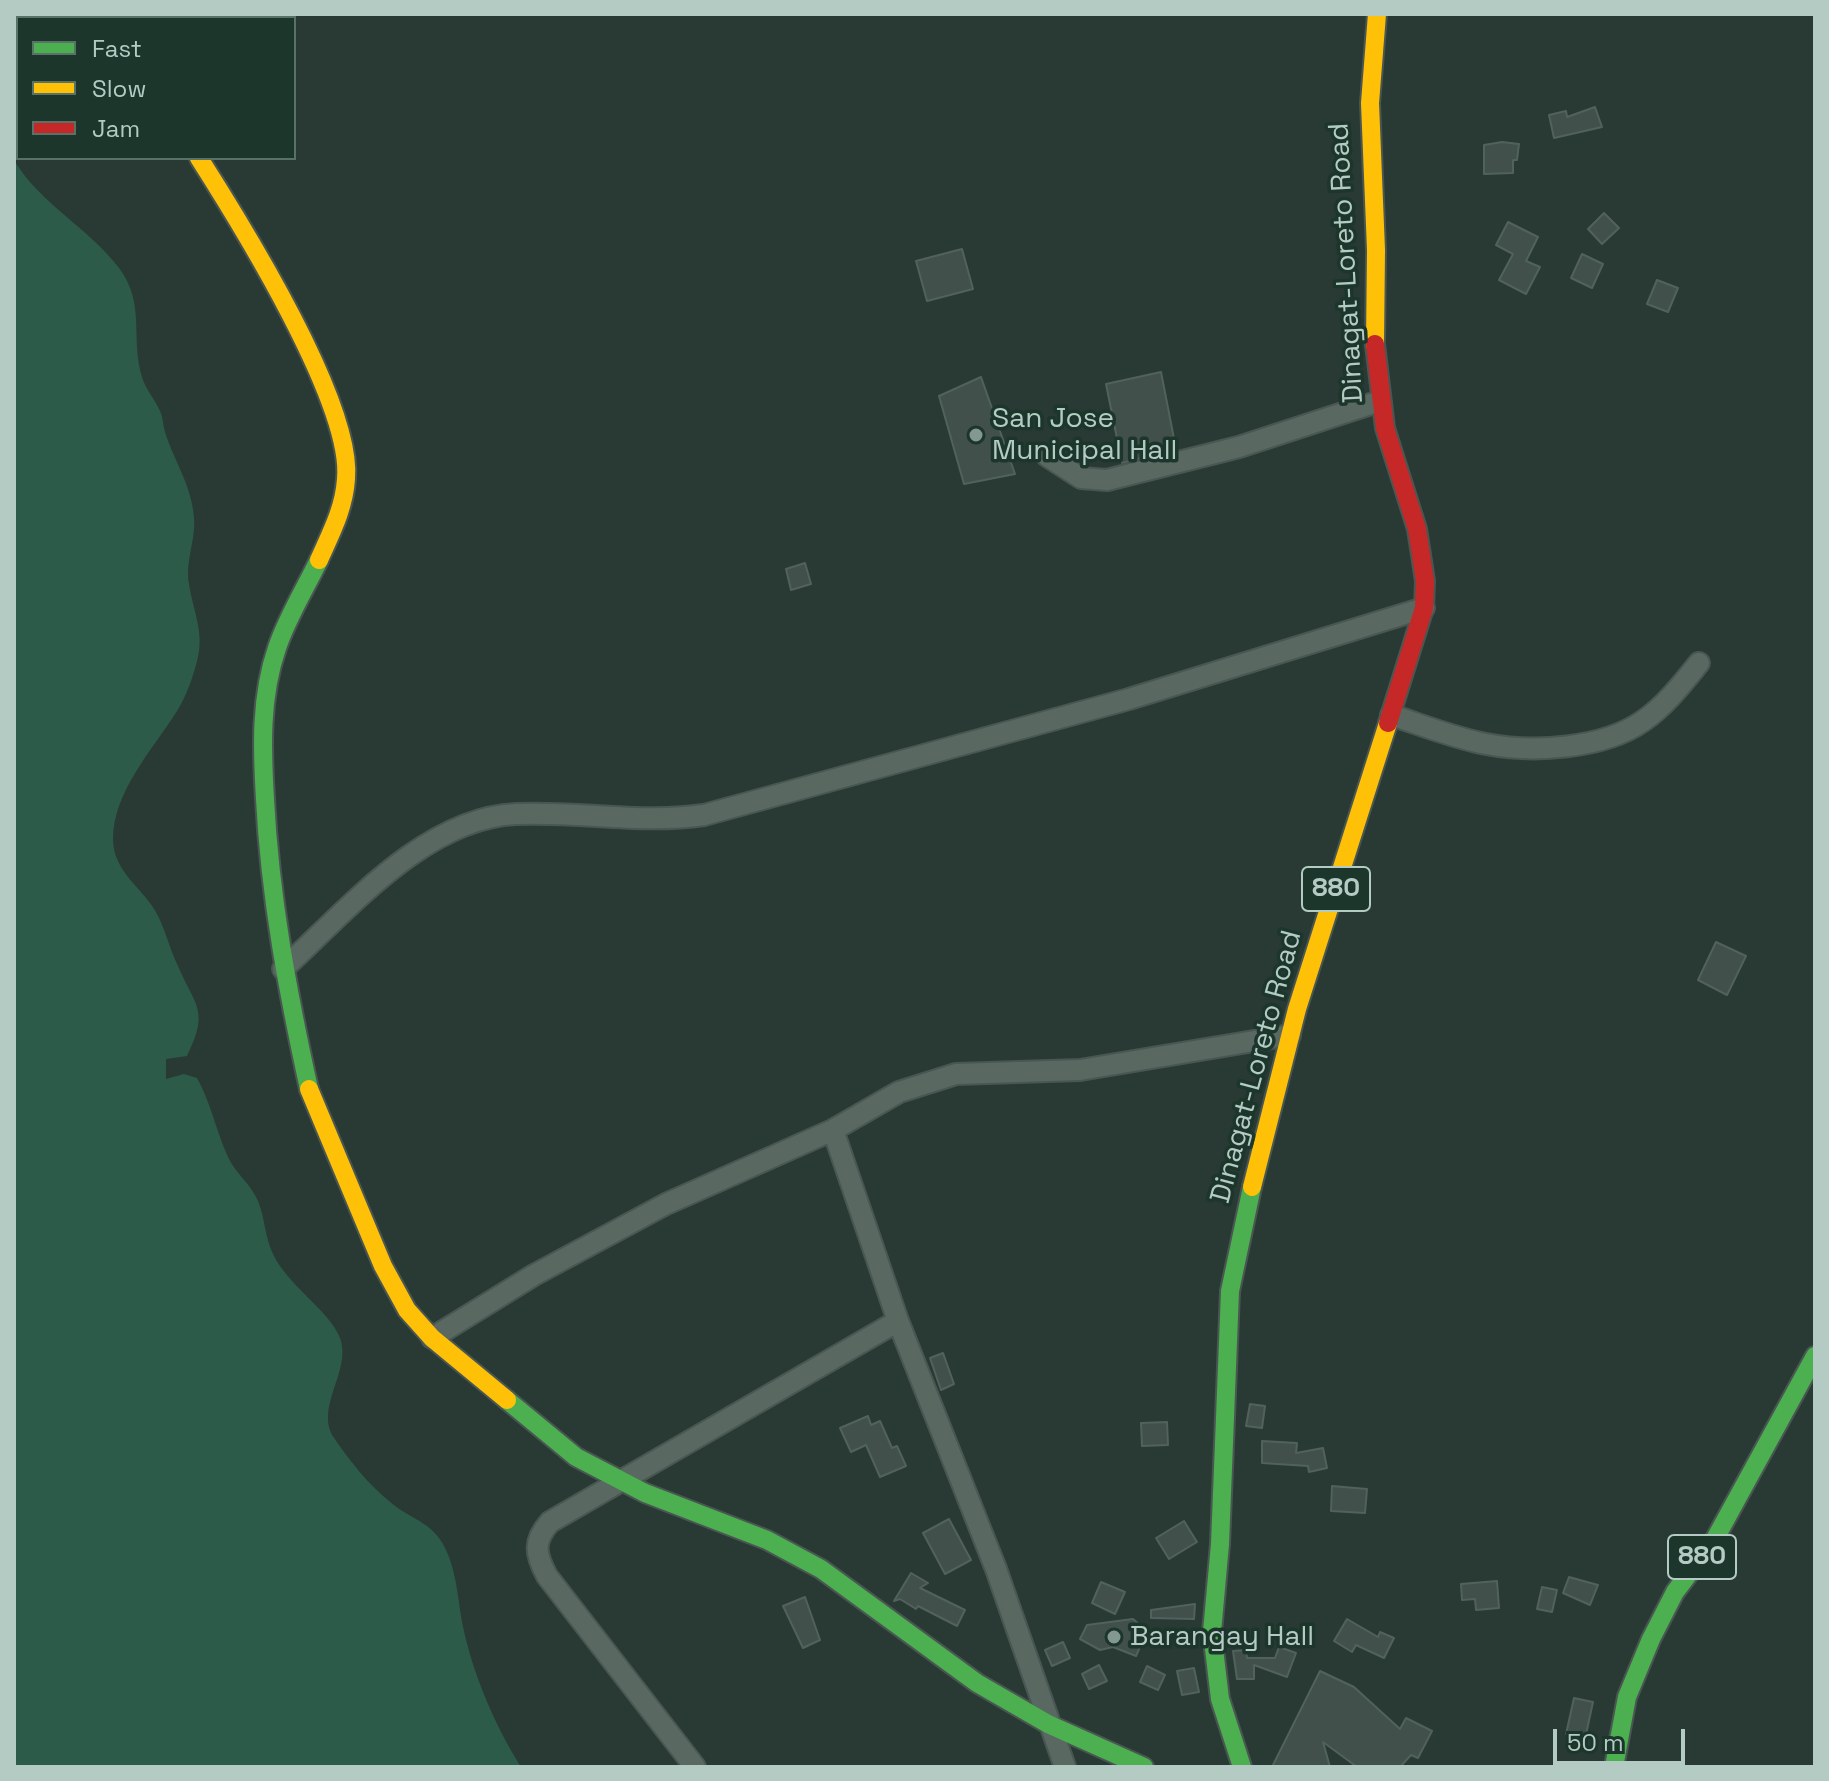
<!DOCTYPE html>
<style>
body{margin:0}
#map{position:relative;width:1829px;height:1781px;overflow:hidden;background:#293a34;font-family:"Space Grotesk",sans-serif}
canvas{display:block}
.frame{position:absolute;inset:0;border:16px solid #b3cbc3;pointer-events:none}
.legend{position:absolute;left:16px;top:16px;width:280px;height:144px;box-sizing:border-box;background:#1c362c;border:2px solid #587268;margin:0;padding:10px 14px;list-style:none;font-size:24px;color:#b3cbc3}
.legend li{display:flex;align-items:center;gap:16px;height:40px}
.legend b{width:40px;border:2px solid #587268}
.scale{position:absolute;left:1553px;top:1729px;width:132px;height:36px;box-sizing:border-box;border:4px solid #b3cbc3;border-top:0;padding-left:10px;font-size:24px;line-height:28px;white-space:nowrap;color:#b3cbc3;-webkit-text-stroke:6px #1c362c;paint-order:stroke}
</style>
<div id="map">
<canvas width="1829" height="1781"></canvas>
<div class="frame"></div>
<ul class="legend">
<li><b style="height:10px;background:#4caf50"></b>Fast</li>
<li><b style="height:10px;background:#ffc107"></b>Slow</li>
<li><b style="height:10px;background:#c62828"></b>Jam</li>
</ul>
<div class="scale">50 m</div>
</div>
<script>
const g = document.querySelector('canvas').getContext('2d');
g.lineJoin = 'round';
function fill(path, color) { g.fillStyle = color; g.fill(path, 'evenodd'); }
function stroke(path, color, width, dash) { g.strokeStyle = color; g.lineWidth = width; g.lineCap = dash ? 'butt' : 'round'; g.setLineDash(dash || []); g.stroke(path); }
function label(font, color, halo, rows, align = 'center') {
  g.font = font + ' "Space Grotesk",sans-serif'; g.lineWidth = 7; g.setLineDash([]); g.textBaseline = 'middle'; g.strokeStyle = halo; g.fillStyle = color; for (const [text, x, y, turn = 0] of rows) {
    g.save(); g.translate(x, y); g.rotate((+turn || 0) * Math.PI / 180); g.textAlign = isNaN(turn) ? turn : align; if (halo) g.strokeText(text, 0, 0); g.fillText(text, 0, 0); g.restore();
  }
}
const water = new Path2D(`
 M14,160C40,204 89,228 119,268C146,304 130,337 142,377C146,390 154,398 159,409C163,416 163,425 165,432C174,461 192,486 194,518C196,539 185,562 189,584C193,611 205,633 197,661C193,677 186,697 177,711C153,749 113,792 113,839C113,873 145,889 158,916C166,932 170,950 178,966C195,1006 210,1010 187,1056L166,1059V1079L184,1074L197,1078C211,1103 216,1131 228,1157C235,1173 251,1184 258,1201C265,1218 265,1238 273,1254C288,1286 330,1311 340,1338C352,1371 314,1407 334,1438C349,1460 368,1484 389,1501C413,1522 436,1521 449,1557C457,1579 458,1599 462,1622C472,1672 494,1724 521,1767H14Z`);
const building = new Path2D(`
 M1595,107L1602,127L1554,138L1549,115L1566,111L1567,117Z
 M1502,142L1519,144L1517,160H1513V173L1484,174V145Z
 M1604,213L1619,228L1602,244L1588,229Z
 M1508,222L1538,237L1526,261L1540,267L1526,294L1499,280L1513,254L1496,245Z
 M962,249L973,289L927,301L916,261Z
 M1582,254L1603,264L1592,288L1571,278Z
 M1657,280L1678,288L1668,312L1647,304Z
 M1161,372L1176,449L1122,463L1106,384Z
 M981,377L1015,474L964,484L939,396Z
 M805,563L811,584L791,590L786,569Z
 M1716,942L1746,956L1727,995L1698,980Z
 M943,1353L954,1384L941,1390L930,1358Z
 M1250,1404L1265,1406L1262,1428L1246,1426Z
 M868,1416L871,1425L880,1421L892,1448L897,1446L906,1466L880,1477L866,1445L851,1452L840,1428Z
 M1167,1422L1168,1445L1142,1446L1141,1423Z
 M1262,1441L1297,1443L1296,1453L1323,1448L1327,1468L1309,1472L1308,1466L1262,1463Z
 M1332,1486L1367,1489L1365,1513L1331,1511Z
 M949,1519L971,1560L945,1574L923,1533Z
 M1184,1521L1197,1542L1169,1559L1156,1538Z
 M911,1573L928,1583L920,1588L965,1610L957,1626L918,1606L916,1609L900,1599L894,1601Z
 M1569,1577L1598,1585L1590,1605L1563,1593Z
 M1497,1581L1499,1608L1476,1610L1475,1599L1462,1600L1461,1584Z
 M1101,1582L1125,1592L1115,1614L1092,1603Z
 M1542,1587L1557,1590L1552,1612L1537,1609Z
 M805,1597L820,1640L803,1648L783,1606Z
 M1195,1604L1194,1619L1151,1618V1610Z
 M1133,1619L1147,1631L1136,1656L1113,1647L1100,1650L1080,1639L1087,1625Z
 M1347,1619L1378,1637L1380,1632L1394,1638L1384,1658L1356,1645L1352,1652L1334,1641Z
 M1063,1642L1070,1658L1052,1666L1045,1650Z
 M1279,1647L1296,1653L1287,1677L1254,1665V1679H1237L1233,1651L1246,1650L1247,1658H1275Z
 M1099,1665L1107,1681L1089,1689L1082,1674Z
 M1147,1666L1165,1675L1158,1690L1140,1682Z
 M1194,1668L1199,1692L1182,1695L1177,1671Z
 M1320,1671L1354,1687L1400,1729L1406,1718L1432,1731L1418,1758L1411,1755L1400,1767H1357L1323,1742L1330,1767H1272Z
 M1574,1698L1593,1702L1585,1739L1566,1734Z`);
const street = new Path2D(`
 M70,14L75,18
 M1047,456L1081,478L1107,480L1239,447L1380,401
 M1391,715C1422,725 1454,738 1486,744C1533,753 1603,749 1643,721C1665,706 1682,684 1699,663
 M283,969C347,911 424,818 516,814C580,811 641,824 704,815L1129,699L1424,608
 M833,1130L899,1092L956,1074L1080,1070L1290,1035
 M898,1321L996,1569L1065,1767
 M432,1338L534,1275L666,1204L833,1130L898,1321L550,1522C533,1541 535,1554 547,1576L695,1767`);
const fast = new Path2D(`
 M309,1089C288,993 270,898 265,799C262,749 260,697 277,648C287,618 305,589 319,560
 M507,1400L576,1457L645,1493L767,1540L821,1569L977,1683L1048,1724L1144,1767
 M1242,1767L1220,1699L1212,1632L1220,1544L1230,1291L1252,1187
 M1614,1767L1627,1697L1651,1639L1675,1592L1715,1539L1815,1356`);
const slow = new Path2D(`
 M199,158C241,224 353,404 346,479C344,509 331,533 319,560
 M1375,344L1376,250L1370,103L1377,14
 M309,1089L383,1266L407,1310L432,1338L507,1400
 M1252,1187L1297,1009L1388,723`);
const jam = new Path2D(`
 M1375,344L1385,428L1417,529L1425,581L1424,608L1388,723`);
const markers = [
 [976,435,8,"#839891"],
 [1114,1637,8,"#839891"]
];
const shields = [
 [1336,889,68],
 [1702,1557,68]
];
const shieldNames = [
 ["880",1336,889],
 ["880",1702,1557]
];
const streetNames = [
 ["Dinagat-Loreto Road",1347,263,-93],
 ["Dinagat-Loreto Road",1257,1067,-75]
];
const poiNames = [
 ["San Jose",992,419],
 ["Municipal Hall",992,451],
 ["Barangay Hall",1130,1637]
];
fill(water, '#2c5c49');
fill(building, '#41504a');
stroke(building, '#51615c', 2);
stroke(street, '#495652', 24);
stroke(fast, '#495652', 22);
stroke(slow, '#495652', 22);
stroke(jam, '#495652', 22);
stroke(street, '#5a6862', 20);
stroke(fast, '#4caf50', 18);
stroke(slow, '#ffc107', 18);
stroke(jam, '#c62828', 18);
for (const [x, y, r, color] of markers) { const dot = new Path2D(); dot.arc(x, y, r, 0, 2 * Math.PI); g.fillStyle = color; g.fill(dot); stroke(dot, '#1c362c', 3); }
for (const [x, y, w] of shields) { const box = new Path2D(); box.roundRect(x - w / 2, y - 22, w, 44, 6); g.fillStyle = '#1c362c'; g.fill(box); stroke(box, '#b3cbc3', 2); }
label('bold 26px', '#b3cbc3', null, shieldNames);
label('28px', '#b3cbc3', '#1c362c', streetNames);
label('28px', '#b3cbc3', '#1c362c', poiNames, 'left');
</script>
